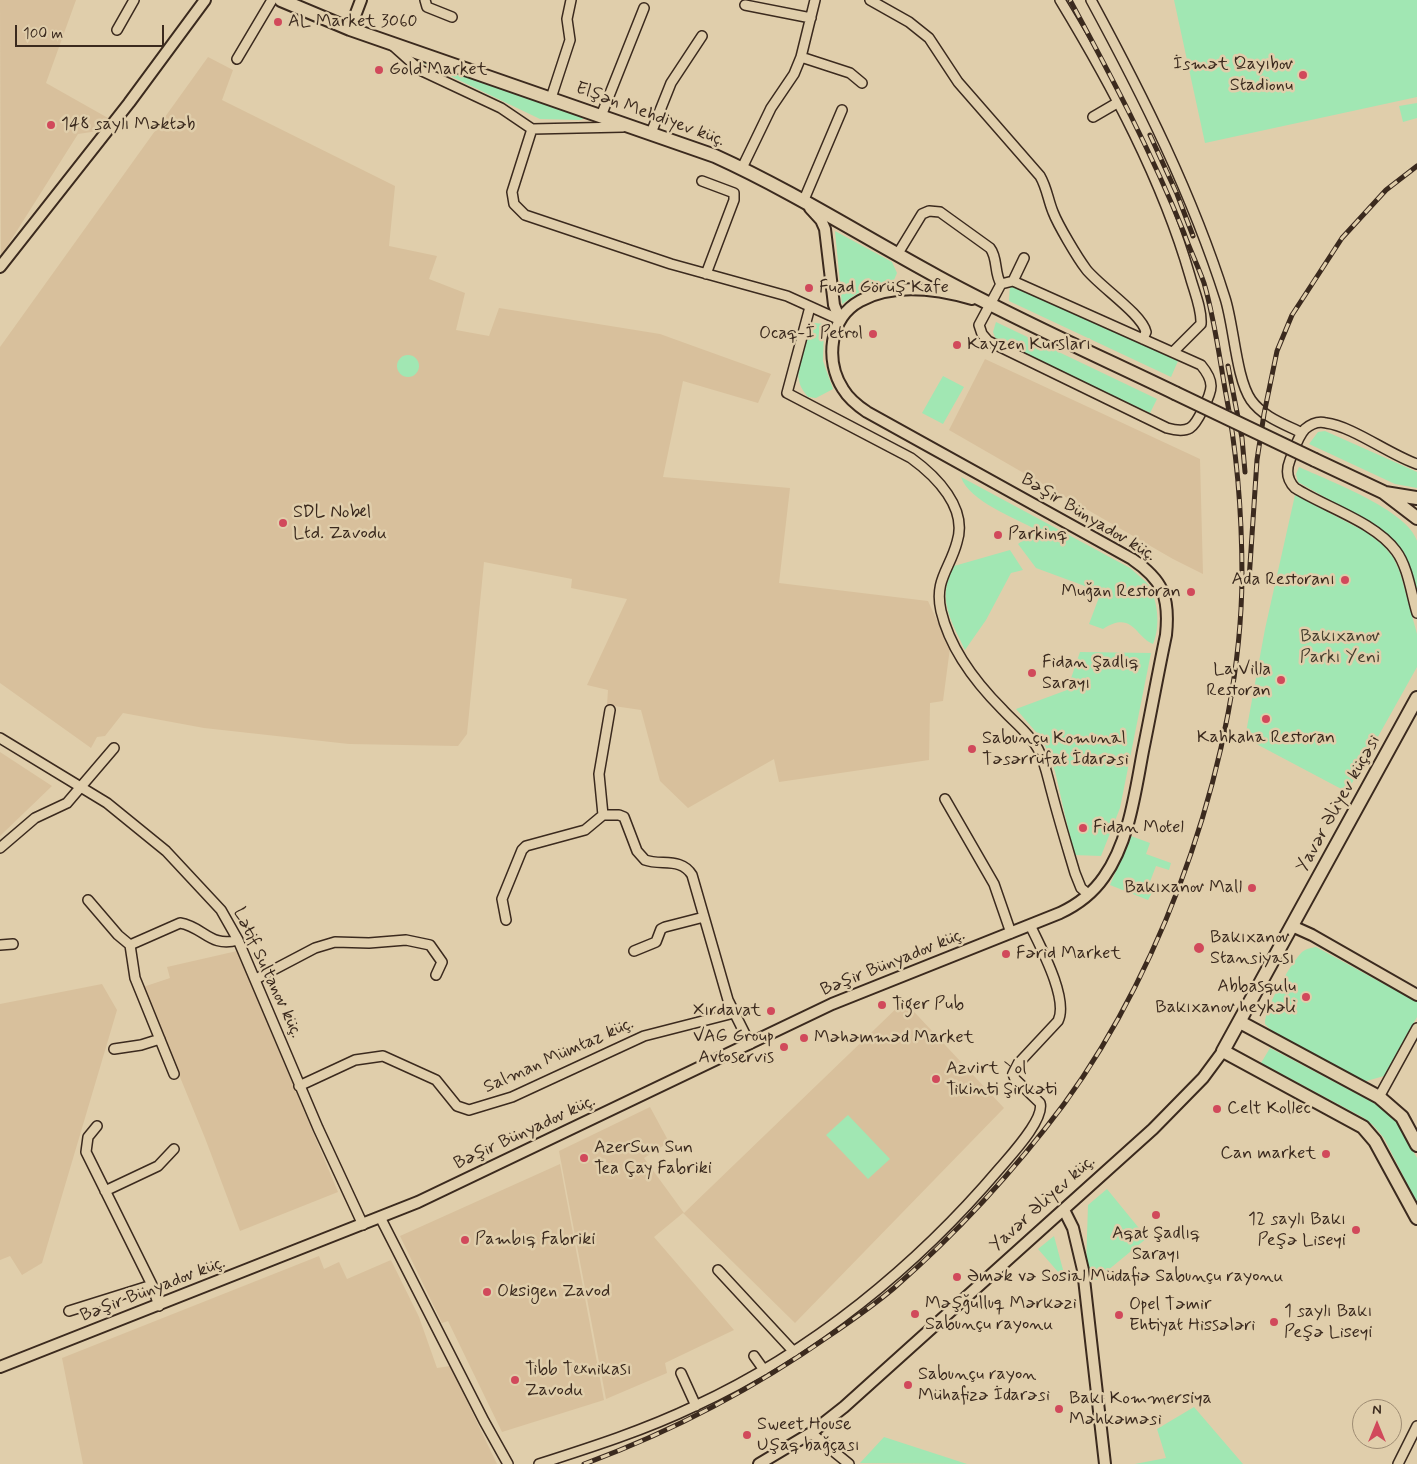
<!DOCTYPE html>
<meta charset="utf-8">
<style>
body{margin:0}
#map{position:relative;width:1417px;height:1464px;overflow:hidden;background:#e0ceab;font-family:Mynerve,sans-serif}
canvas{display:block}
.north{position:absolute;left:1352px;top:1399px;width:50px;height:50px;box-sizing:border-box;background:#e0ceab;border:1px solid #9e8c73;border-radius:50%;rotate:0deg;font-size:14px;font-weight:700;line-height:20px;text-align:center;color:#3b2a1e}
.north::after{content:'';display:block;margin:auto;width:18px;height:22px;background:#d1495b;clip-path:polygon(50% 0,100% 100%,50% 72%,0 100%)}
.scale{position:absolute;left:15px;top:25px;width:149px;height:22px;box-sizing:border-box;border:2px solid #3b2a1e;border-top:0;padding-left:6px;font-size:15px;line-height:18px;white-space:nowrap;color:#3b2a1e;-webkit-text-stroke:4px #e0ceab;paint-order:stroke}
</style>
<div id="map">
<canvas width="1417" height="1464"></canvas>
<div class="north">N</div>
<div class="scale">100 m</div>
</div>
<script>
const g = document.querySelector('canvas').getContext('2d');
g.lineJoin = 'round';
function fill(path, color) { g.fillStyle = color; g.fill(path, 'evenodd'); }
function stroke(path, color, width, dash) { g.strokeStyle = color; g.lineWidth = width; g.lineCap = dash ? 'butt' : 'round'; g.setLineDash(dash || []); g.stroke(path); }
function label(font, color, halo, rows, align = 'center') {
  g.font = font + ' Mynerve,sans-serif'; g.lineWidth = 5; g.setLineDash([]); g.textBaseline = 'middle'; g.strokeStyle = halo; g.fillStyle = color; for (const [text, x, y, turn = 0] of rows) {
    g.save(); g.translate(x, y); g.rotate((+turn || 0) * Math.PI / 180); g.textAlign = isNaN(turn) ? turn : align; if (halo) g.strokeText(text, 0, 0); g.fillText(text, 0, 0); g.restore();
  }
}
const built = new Path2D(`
 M0,0H76L46,83L108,118L98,131L78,134L1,256Z
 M208,57L233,70L222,100L395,186L389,246L437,256L429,279L465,293L456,330L489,336L499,308L660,334L771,374L758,403L683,381L663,477L790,488L779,583L928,601L950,648L943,701L930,703L929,760L779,782L774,759L688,808L660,781L641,710L607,705L608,690L587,685L627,599L571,588L572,579L484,562L467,734L458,746L349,744L204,728L123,713L105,736L97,737L91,748L0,683V347Z
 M985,359L1200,459L1203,574L1173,559L949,430Z
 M0,752L52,786L0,836Z
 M237,951L338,1192L240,1231L205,1138L143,987L170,978L167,967Z
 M102,984L117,1010L42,1263L22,1275L10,1256L0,1260V1004Z
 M904,1001L1004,1108L795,1323L683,1213L654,1237L734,1330L665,1363L667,1373L606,1399L559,1151L650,1107L669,1142L644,1158L684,1213Z
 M560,1164L604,1400L502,1432L448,1321L442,1323L400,1236Z
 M319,1256L324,1269L339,1262L347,1279L391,1260L419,1317L437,1368L450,1366L497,1464H83L62,1358Z`);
const green = new Path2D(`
 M1174,0H1417V97L1205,143Z
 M422,60L588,117L580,120L540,119L421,62Z
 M1417,103V118L1403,122L1399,106Z
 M835,231L892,262L897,273L894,280L861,291L842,304Z
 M1010,284L1178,361L1171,377L1009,301Z
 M996,322L1157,399L1150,413L997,342L993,332Z
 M815,323L824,324L823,361L833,389L816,398L808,397C804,392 800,387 799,380C796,366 805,333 815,323Z
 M397 366a11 11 0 1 1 22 0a11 11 0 1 1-22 0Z
 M943,376L964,387L943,424L922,413Z
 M1325,431L1417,472V488L1395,484L1309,444L1318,432Z
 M1299,467C1327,480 1408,510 1417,541C1417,551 1417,582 1417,595L1402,550L1382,530L1298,482L1296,474Z
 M961,477L1130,568C1135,573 1141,577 1146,582C1158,597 1161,626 1153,644C1135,637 1133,610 1103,629L1089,624L1101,592L1036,568L1018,544L1037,530C1015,518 969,501 961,477Z
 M1295,495L1366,532L1383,545L1393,557L1400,572L1417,634V667L1347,792L1245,738L1265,629Z
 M1010,550L1023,570L1011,573L986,620L965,650C951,620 936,598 954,566Z
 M1080,652L1151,653L1120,808L1101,856L1074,855L1055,771L1043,740L1016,709L1067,690Z
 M1131,836L1150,843L1146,854L1171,863L1169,870L1156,866L1148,887L1154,889L1148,900L1110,885Z
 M1316,947L1417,1002V1017L1384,1076L1363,1082L1276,1035L1265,1024C1264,1009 1291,963 1302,952C1307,948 1311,948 1316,947Z
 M1270,1048L1374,1103L1394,1118L1417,1158V1203L1384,1138L1373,1125L1364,1118L1261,1063Z
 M848,1115L890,1159L868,1179L826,1135Z
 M1107,1189L1147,1238L1096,1280L1086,1267L1088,1205Z
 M1054,1236L1066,1281L1038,1249Z
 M1194,1407L1243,1464H1135L1166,1458L1157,1429Z
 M884,1437L967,1464L860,1463Z`);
const minor = new Path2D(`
 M425,0L427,7L452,17
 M870,0L909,22L929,38L958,82L1040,176C1047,188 1048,200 1053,212C1058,225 1077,257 1086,269C1099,286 1142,314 1146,332L1143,339
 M1060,0C1112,86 1162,179 1190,276C1194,291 1202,309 1201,324L1173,352
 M1091,0C1143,96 1192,194 1225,298C1234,326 1236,378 1251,400C1263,417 1284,424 1302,433
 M745,5L811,18
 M117,30L134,0
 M391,44L420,70L501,108L532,129L623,127
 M801,57L850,73L862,83
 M237,59L272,0
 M551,98L570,40L567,19L571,0
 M601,116L644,8
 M1093,117L1117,103
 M532,129L512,192L514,204L525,215L671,264L787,296L840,320
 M651,133L671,83L702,36
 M742,168L771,108L794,74L801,57L815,0
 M702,181L734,193V200L706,274
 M803,202L842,110
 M897,255L922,214L929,211L940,212L990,248C998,258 994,273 1001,284
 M1013,281L1201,365C1206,371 1211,378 1211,386C1211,395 1197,424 1190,428C1183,432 1174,430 1167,428L988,341L982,334L979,325L1001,284Z
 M1013,281L1024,258
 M810,307L787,393L911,458C936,476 968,508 957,542C950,569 934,580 941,611C950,649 976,683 1003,710C1014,722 1030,734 1038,749C1045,762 1048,779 1052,793C1059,820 1067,846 1075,873L1081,888L1088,894
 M1417,464C1390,455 1352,426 1326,423C1319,421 1311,424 1305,429C1298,436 1294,450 1290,460C1286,470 1287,480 1295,488C1325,507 1375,522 1396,551C1408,567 1411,593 1417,613
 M0,738L107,803L166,851L221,910L238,940L318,1128L363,1225
 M945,799L994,884L1011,933
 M603,815L599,774L610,710
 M0,848L35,818L67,803L114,748
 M88,900L118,935L130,945
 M506,920L502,899L522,850L526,846L585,830L603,815H619L624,817L637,851L645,860C661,866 681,857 692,875L728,1000L750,1044
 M0,945L13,944
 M634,951L656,942L661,929L665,927L704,917
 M256,979L315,948L335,942L369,943L406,940L430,945L442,962L436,975
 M114,1049L141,1045L160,1039
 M174,1074L135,978L130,945L180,923C204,927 210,948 238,940
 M299,1086L355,1060L383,1056L436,1080L457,1106L469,1110L512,1097L644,1036L734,1013
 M1379,1097L1417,1028
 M97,1126L88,1137L86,1152L152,1285L159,1306
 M105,1191L158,1166L174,1149
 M380,1217L484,1421L508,1464
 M718,1270L794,1352
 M69,1311L152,1285
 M754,1356L764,1370
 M681,1373L696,1406
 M811,1433L849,1464
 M539,1464C592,1447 645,1430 695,1406C812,1352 917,1266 1000,1168C1011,1155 1045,1119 1040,1103L1015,1079L1013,1074L1015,1067L1058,1021C1069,999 1040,946 1030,925
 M1398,1464L1417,1426`);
const tertiary = new Path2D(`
 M350,29L361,0
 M810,208L821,220L825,229L834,305L840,320
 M0,267L129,103L205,0
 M1292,926L1312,935L1417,995
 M1064,1210L1073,1228L1083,1270L1105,1464
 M0,1367L418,1202L832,1004L1060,913C1077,905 1093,893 1104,877C1129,842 1135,793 1143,751C1151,712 1158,673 1166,635C1170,597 1163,580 1132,559L867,412C858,406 849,399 843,389C825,361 829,318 860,301C893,283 937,289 972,299
 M759,1464L811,1433L844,1407L1153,1129L1203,1078L1223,1051`);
const secondary = new Path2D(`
 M281,0L350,29L715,156C792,191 864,237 938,277C1015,319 1096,355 1175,393
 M1315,460L1383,492L1417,518
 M1385,493L1417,498
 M1417,698L1223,1051L1363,1127L1375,1141L1417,1218
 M1240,1022L1379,1097L1402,1117L1417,1145`);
const rail = new Path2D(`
 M1150,135L1177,194L1193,236
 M1228,366L1242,438L1245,472
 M1249,580L1257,460L1264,414L1277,351L1292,315L1342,238L1386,190L1417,166
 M584,1464C671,1432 753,1389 829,1336C851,1321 874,1305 894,1288C957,1233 1014,1171 1064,1104C1167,963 1241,751 1242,576C1242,512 1237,451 1225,389C1219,354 1214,317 1204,283C1198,266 1190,250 1184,233C1151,151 1112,78 1070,0`);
const secondaryBridge = new Path2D(`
 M1175,393L1315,460`);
const markers = [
 [278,22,5,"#d1495b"],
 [379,70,5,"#d1495b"],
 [1303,75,5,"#d1495b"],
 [51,125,5,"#d1495b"],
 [809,288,5,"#d1495b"],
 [873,334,5,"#d1495b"],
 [957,345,5,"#d1495b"],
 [283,523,5,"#d1495b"],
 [998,535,5,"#d1495b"],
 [1345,580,5,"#d1495b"],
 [1191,592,5,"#d1495b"],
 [1032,673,5,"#d1495b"],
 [1281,680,5,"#d1495b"],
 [1266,719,5,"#d1495b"],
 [972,749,5,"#d1495b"],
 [1083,828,5,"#d1495b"],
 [1252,888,5,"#d1495b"],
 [1199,948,6,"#d1495b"],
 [1006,954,5,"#d1495b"],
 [1306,997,5,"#d1495b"],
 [882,1005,5,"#d1495b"],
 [771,1011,5,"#d1495b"],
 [804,1038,5,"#d1495b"],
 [784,1047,5,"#d1495b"],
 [936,1079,5,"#d1495b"],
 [1217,1109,5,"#d1495b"],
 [1326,1154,5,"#d1495b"],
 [584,1158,5,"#d1495b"],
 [1156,1215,5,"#d1495b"],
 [1356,1230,5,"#d1495b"],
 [465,1240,5,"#d1495b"],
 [957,1277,5,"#d1495b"],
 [487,1292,5,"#d1495b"],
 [915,1314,5,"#d1495b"],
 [1119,1315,5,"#d1495b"],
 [1274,1322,5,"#d1495b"],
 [515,1380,5,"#d1495b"],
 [908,1385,5,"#d1495b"],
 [1059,1409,5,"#d1495b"],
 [747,1435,5,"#d1495b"]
];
const poiNames = [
 ["AL Market 3060",288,22],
 ["İsmət Qayıbov",1293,65,"right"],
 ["Stadionu",1293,86,"right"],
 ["Gold Market",389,70],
 ["148 saylı Məktəb",61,125],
 ["Fuad Görüş Kafe",819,288],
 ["Ocaq-İ Petrol",863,334,"right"],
 ["Kayzen Kursları",967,345],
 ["SDL Nobel",293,513],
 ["Ltd. Zavodu",293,534],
 ["Parkinq",1008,535],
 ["Ada Restoranı",1335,580,"right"],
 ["Muğan Restoran",1181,592,"right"],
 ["Fidan Şadlıq",1042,663],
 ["Sarayı",1042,684],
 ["La Villa",1271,670,"right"],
 ["Restoran",1271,691,"right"],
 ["Kahkaha Restoran",1266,738,"center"],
 ["Sabunçu Komunal",982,739],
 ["Təsərrüfat İdarəsi",982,760],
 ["Fidan Motel",1093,828],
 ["Bakıxanov Mall",1242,888,"right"],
 ["Bakıxanov",1210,938],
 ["Stansiyası",1210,959],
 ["Fərid Market",1016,954],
 ["Abbasqulu",1296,987,"right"],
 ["Bakıxanov heykəli",1296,1008,"right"],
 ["Tiger Pub",892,1005],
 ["Xırdavat",761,1011,"right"],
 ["VAG Group",774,1037,"right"],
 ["Avtoservis",774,1058,"right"],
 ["Məhəmməd Market",814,1038],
 ["Azvirt Yol",946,1069],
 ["Tikinti Şirkəti",946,1090],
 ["Celt Kollec",1227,1109],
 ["AzerSun Sun",594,1148],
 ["Tea Çay Fabriki",594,1169],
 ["Can market",1316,1154,"right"],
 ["12 saylı Bakı",1346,1220,"right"],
 ["Peşə Liseyi",1346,1241,"right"],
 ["Aqat Şadlıq",1156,1234,"center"],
 ["Sarayı",1156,1255,"center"],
 ["Pambıq Fabriki",475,1240],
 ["Əmək və Sosial Müdafiə Sabunçu rayonu",967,1277],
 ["Oksigen Zavod",497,1292],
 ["Məşğulluq Mərkəzi",925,1304],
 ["Sabunçu rayonu",925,1325],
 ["Opel Təmir",1129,1305],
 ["Ehtiyat Hissələri",1129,1326],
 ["1 saylı Bakı",1284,1312],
 ["Peşə Liseyi",1284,1333],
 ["Tibb Texnikası",525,1370],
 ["Zavodu",525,1391],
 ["Sabunçu rayon",918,1375],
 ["Mühafizə İdarəsi",918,1396],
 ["Bakı Kommersiya",1069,1399],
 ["Məhkəməsi",1069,1420],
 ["Sweet House",757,1425],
 ["Uşaq bağçası",757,1446]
];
const streetNames = [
 ["Elşən Mehdiyev küç.",650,115,20],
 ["Bəşir Bünyadov küç.",1088,518,31],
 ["Yavər Əliyev küçəsi",1339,804,-61],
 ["Bəşir Bünyadov küç.",893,963,-22],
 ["Lətif Sultanov küç.",267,973,65],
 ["Salman Mümtaz küç.",559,1056,-24],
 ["Bəşir Bünyadov küç.",525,1133,-25],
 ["Yavər Əliyev küç.",1043,1204,-42],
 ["Bəşir Bünyadov küç.",153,1290,-21]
];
const parkNames = [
 ["Bakıxanov",1340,637],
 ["Parkı Yeni",1340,658]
];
fill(built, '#d8c09c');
fill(green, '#a1e7b3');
stroke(minor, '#3b2a1e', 12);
stroke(tertiary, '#3b2a1e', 14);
stroke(secondary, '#3b2a1e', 16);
stroke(minor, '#e0ceab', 9);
stroke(tertiary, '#e0ceab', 10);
stroke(secondary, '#e0ceab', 12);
stroke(rail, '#3b2a1e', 5);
stroke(rail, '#e0ceab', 3, [9]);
stroke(secondaryBridge, '#3b2a1e', 16, []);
stroke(secondaryBridge, '#e0ceab', 12);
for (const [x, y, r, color] of markers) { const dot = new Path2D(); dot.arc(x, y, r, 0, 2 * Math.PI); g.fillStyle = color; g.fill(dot); stroke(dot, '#e0ceab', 2); }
label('18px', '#3b2a1e', '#e0ceab', poiNames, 'left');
label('18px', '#3b2a1e', '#e0ceab', streetNames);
label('18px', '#453d2d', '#e0ceab', parkNames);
</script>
